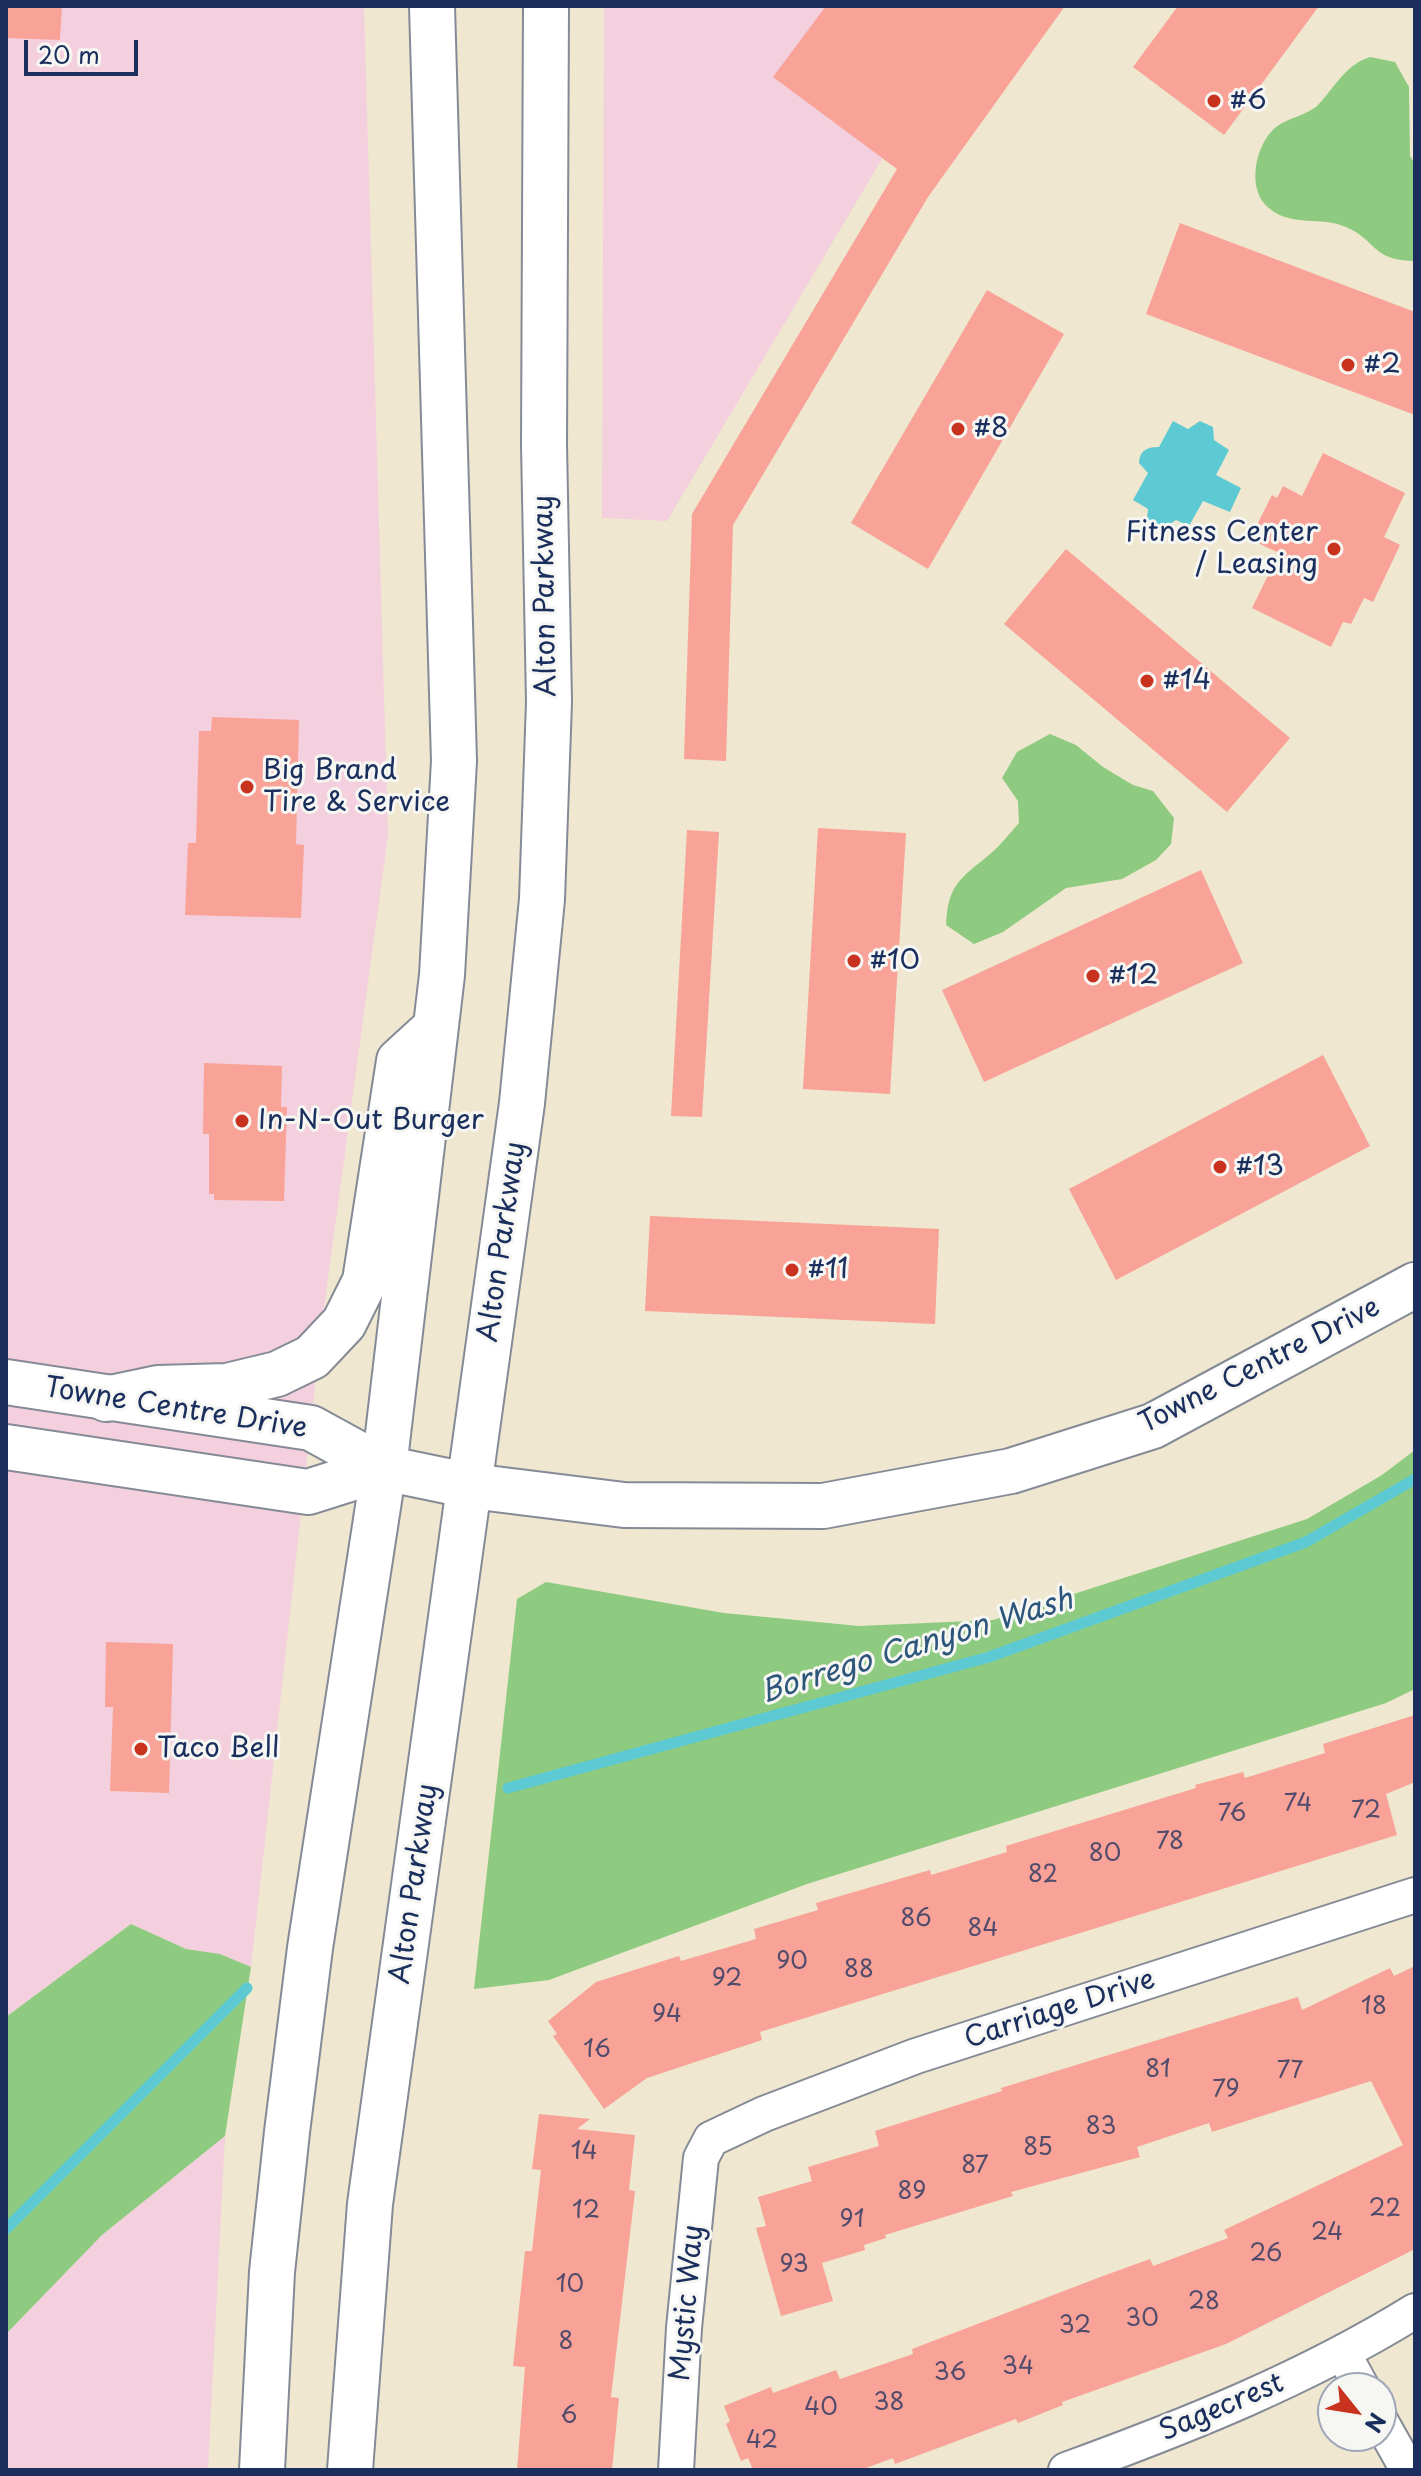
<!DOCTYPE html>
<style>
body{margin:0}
#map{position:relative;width:1421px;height:2476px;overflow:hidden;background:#efe7cf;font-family:"Playpen Sans",sans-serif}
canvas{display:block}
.frame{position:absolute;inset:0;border:8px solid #1b2f5e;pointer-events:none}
.north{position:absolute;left:1317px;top:2372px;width:80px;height:80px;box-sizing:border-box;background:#f6f6f2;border:2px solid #9ea6b7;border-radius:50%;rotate:120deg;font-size:22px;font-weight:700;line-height:32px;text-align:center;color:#1b2f5e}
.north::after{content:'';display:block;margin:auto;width:28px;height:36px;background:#c8321e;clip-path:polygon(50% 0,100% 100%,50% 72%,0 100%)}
.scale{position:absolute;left:24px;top:40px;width:114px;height:36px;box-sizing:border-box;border:4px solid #1b2f5e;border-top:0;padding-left:10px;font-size:24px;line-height:28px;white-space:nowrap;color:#1b2f5e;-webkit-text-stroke:6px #f6f6f2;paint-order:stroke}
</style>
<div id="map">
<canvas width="1421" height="2476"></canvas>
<div class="frame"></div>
<div class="north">N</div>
<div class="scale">20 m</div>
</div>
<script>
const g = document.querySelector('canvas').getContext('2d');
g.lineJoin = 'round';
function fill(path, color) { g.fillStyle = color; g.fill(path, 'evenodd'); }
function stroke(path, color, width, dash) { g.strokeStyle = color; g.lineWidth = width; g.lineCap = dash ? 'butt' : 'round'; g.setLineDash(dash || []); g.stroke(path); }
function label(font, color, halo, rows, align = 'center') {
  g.font = font + ' "Playpen Sans",sans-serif'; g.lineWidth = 6; g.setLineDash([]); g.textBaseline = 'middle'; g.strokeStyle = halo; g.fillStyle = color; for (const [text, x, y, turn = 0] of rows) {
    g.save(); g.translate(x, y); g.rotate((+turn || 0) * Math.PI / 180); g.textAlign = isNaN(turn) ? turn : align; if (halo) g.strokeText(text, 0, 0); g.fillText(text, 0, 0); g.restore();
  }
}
const built = new Path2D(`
 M6,6H364L388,835L322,1323L251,1967L220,1954L186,1949L131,1924L6,2017Z
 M604,6H994L885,154L667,521L602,518Z
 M225,2136L208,2470H6V2334L102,2235Z`);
const green = new Path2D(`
 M1370,57L1395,62L1409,87L1410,156L1415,164L1413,261C1371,260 1377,240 1346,227C1321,216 1292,227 1270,209C1247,192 1254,151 1271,132C1283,118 1305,117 1318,105C1336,86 1345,65 1370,57Z
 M1050,734L1076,745L1103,767L1133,785L1153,791L1174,818L1171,844L1156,860L1122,879L1066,888L1003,932L974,944L946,925C948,884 960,879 989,855C1000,846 1009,834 1019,823L1018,801L1002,778L1017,752Z
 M1415,1450V1689L1386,1703L807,1884L549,1980L474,1989L517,1599L546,1582L724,1613L859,1626L993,1620L1307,1519L1382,1475Z
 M131,1924L186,1949L220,1954L251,1967L225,2136L102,2235L6,2334V2017Z`);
const water = new Path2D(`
 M1173,421L1188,429L1200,421L1213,427L1214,440L1229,450L1216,475L1241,488L1230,512L1203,501L1189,526L1176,520C1164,529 1158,530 1147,519L1148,509L1133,500L1148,473L1139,463C1140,450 1147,447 1159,447Z`);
const stream = new Path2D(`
 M508,1788L989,1657L1306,1542L1415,1479
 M6,2229L247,1988`);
const building = new Path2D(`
 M6,6H62L60,40L6,38Z
 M826,6H1065L928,197L733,525L726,761L684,759L692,514L897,169L773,77Z
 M1178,6H1319L1224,135L1133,67Z
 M1180,223L1415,312V415L1146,314Z
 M987,290L1064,334L928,569L851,523Z
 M1323,453L1405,493L1384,537L1400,545L1393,560L1373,602L1364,598L1351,624L1343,622L1331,647L1252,608L1279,553L1258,543L1264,531L1256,527L1272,495L1277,498L1283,486L1302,496Z
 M1066,549L1290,738L1227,812L1004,624Z
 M212,717L299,720L296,844L304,845L301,918L185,915L188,843H196L199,731H211Z
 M818,828L906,833L890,1094L803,1089Z
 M687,830L719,832L702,1117L671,1116Z
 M1201,870L1243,963L984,1082L942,990Z
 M1323,1055L1370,1146L1116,1280L1069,1189Z
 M204,1063L282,1066L281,1107H287L284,1201L214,1200V1194H209V1134H203Z
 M650,1216L939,1229L935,1324L645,1311Z
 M106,1642L173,1644L169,1793L110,1791L113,1707H105Z
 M1415,1715V1782L1386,1794L1397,1835L760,2032L762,2040L647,2078L604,2109L553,2036L557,2034L548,2021L596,1982L679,1956L681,1961L756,1939L754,1929L818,1910L816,1903L930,1870L931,1875L1007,1852L1006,1846L1196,1788L1195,1785L1243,1772L1245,1778L1325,1753L1323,1744Z
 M1415,1966V2249L1226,2344L1062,2402L1063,2405L1018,2423L1016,2419L895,2464L893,2458L861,2470H753L748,2458L741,2461L726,2424L730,2421L724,2406L771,2387L773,2393L836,2370L840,2379L913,2354L912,2349L1103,2276L1150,2259L1153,2266L1228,2238L1224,2230L1403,2145L1371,2081L1212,2132L1209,2123L1137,2147L1140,2157L1011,2192L1013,2196L885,2235L886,2238L864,2245L865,2250L822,2263L833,2301L781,2316L756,2228L766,2226L758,2197L812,2181L808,2167L879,2146L875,2131L1002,2091L1001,2088L1298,1997L1302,2010L1390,1968L1394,1976Z
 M539,2114L590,2119L577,2129L635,2135L629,2190L635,2191L611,2397L619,2398L612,2470H517L525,2367L513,2366L525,2251H532L541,2170L532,2169Z`);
const street = new Path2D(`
 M1344,2355L1362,2388
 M1381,2422L1408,2470
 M676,2470L684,2328L701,2158L711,2139L764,2114L916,2056L1415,1895
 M1066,2470C1187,2426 1305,2379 1415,2311`);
const secondary = new Path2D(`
 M6,1382L311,1428L384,1468L471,1486L624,1505L823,1506L1011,1471L1153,1426L1415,1285
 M6,1447L308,1492L384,1468`);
const primary = new Path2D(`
 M106,1399L158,1388L227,1386L277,1374L312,1357L344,1323L365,1281L399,1061L435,1028
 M262,2470L272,2272L287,2132L310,1948L384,1468L442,975L454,761L432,6
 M350,2470L370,2204L522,1103L542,899L549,702L544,444L546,6`);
const markers = [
 [1214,101,8,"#c8321e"],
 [1348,365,8,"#c8321e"],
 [958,429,8,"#c8321e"],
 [1334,549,8,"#c8321e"],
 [1147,681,8,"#c8321e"],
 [247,787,8,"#c8321e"],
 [854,961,8,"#c8321e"],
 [1093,976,8,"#c8321e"],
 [242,1121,8,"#c8321e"],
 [1220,1167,8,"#c8321e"],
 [792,1270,8,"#c8321e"],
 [141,1749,8,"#c8321e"]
];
const numberNames = [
 ["74",1298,1804],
 ["72",1366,1811],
 ["76",1232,1814],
 ["78",1170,1842],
 ["80",1105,1854],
 ["82",1043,1875],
 ["86",916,1919],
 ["84",983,1929],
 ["90",792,1962],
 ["88",859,1970],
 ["92",727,1979],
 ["18",1374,2007],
 ["94",667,2015],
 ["16",597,2050],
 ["81",1158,2070],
 ["77",1290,2071],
 ["79",1226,2090],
 ["83",1101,2127],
 ["85",1038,2148],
 ["14",584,2152],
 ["87",975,2166],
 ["89",912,2192],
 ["22",1385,2209],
 ["12",586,2211],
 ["91",852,2220],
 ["24",1327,2233],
 ["26",1266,2254],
 ["93",794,2265],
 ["10",570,2285],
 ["28",1204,2302],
 ["30",1142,2319],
 ["32",1075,2326],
 ["8",566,2342],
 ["34",1018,2367],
 ["36",950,2373],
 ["38",889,2403],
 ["40",821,2408],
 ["6",569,2416],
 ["42",762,2441]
];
const poiNames = [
 ["#6",1230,101],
 ["#2",1364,365],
 ["#8",974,429],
 ["Fitness Center",1318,533,"right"],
 ["/ Leasing",1318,565,"right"],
 ["#14",1163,681],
 ["Big Brand",263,771],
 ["Tire & Service",263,803],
 ["#10",870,961],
 ["#12",1109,976],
 ["In-N-Out Burger",258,1121],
 ["#13",1236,1167],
 ["#11",808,1270],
 ["Taco Bell",157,1749]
];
const streetNames = [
 ["Alton Parkway",546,596,-91],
 ["Alton Parkway",503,1242,-82],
 ["Towne Centre Drive",1260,1366,-27],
 ["Towne Centre Drive",176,1409,9],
 ["Alton Parkway",415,1884,-82],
 ["Carriage Drive",1060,2010,-18],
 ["Mystic Way",688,2303,-85],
 ["Sagecrest",1222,2408,-23]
];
const waterNames = [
 ["Borrego Canyon Wash",917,1647,-17]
];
fill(built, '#f4cfde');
fill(green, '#8ecb80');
fill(water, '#5dcad3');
stroke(stream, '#5dcad3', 11);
fill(building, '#f9a297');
stroke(street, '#858b96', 38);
stroke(secondary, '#858b96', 48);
stroke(primary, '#858b96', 48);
stroke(street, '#fff', 34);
stroke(secondary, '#fff', 44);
stroke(primary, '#fff', 44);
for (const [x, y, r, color] of markers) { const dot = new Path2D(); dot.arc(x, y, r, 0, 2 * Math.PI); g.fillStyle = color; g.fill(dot); stroke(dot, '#f6f6f2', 3); }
label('24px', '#524c6c', null, numberNames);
label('28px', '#1b2f5e', '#f6f6f2', poiNames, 'left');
label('28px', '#1b2f5e', '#f6f6f2', streetNames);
label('italic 30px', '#2c567b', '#f6f6f2', waterNames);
</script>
